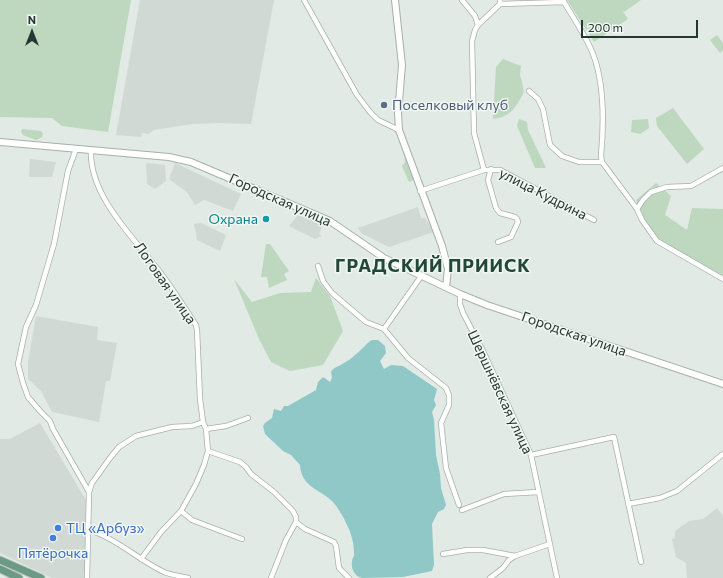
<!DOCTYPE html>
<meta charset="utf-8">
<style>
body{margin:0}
#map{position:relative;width:723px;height:578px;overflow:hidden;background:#e1eae4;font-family:Commissioner,sans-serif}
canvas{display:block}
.north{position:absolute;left:12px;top:12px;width:40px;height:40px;-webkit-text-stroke:3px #f1f7f3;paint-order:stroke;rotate:0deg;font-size:11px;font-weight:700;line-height:16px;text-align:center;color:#24382f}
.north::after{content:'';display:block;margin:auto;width:14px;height:18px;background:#24382f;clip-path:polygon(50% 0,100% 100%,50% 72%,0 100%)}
.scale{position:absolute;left:581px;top:20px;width:117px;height:18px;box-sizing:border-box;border:2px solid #24382f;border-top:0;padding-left:5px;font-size:12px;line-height:14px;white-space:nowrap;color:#24382f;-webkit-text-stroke:3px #f1f7f3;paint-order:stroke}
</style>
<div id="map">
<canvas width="723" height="578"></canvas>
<div class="north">N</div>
<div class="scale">200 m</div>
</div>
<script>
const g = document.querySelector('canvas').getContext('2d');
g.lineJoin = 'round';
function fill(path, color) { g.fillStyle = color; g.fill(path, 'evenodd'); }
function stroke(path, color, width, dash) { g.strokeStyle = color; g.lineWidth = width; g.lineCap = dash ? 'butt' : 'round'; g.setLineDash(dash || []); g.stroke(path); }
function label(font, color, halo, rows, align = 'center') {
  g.font = font + ' Commissioner,sans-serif'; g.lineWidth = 3; g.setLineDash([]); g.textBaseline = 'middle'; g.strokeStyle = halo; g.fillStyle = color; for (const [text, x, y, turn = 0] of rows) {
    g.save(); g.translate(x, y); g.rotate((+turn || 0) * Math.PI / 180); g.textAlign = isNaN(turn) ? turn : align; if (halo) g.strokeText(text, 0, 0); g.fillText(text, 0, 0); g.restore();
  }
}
const built = new Path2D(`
 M140,0H274L251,124L220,123L192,124L154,130L148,134L142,133L141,137L116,135Z
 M30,159L56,162L52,177H29Z
 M149,163L165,165L166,181L155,189L147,184L146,164Z
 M175,163L241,194L233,211L204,200L195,205L187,192L169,179Z
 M418,207L421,218H425L434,232L389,247L361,233L358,228Z
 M298,215L323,225L319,234L322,236L315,239L289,226Z
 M201,223L226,235L220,251L197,240L194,224Z
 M36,316L98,327L97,340L117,343L110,381H106L99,422L52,412L41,391L28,379V362Z
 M40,423L86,500L85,578H52L0,553V439H10Z
 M717,508L723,516V578H687L686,563L676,557L672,539L675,538V531L689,521L703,519Z`);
const green = new Path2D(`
 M0,0H131L108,132L62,126L52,118L0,117Z
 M567,0H641L624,12L622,10L628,19L594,42Z
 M717,35L723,43V50L720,53L710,40Z
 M503,59L521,66L520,74L524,92C516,107 511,117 493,119L496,67Z
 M673,108L704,149L687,164L657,126L656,118Z
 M519,119L527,122L528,130L546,168H535L517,126Z
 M648,119L649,128L640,134L631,132L632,120Z
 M22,129L41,131L43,134L42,137L36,140L23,135L21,132Z
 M407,153L416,179L409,182L402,166L405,162L404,154Z
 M656,183L671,196L665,215L687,230L692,208L723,209V275L653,238L636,200Z
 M266,244H270L289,271L284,274L287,280L269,288L267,277H261Z
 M316,278L330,296L343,331L323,365L290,371L271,362L259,339L234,279L252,302L280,293L311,292Z`);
const water = new Path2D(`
 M372,340H378L385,346L386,353L380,361L384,369L391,365L403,366L437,389L434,400L436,405L432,412L434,420L436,455L440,474L441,488L446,505L444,509L438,512L432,524L434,565L432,571L403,577L362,578C354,576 351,569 352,561C352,558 355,556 354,553C354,543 351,532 346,523C343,516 338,508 333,502C320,489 301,487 300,465L291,455L283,451L265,434L263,426L265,423L272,418L274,409L281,411L284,406H288L316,390L318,382L323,377L330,382L332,378L331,372L333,369C340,365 349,361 355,355C362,350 365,344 372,340Z`);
const minor = new Path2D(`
 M304,0L357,95L370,112L378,120L399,130
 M462,0L475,16L478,25L475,30L472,41L474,133L484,170H500L594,220
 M564,0V2C573,17 583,32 590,47C605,78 604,123 601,156L602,162L637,209L642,220L657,241L723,279
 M500,4L564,2
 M478,25L500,4V0
 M529,91L538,99L543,109L550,145L562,156L579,162H602
 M76,149L68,171L54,244L36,305L26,327L18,364L23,383L28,397L40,411L50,421L53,429L89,492
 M91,150C89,196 134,238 160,272C173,289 184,307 196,325L197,330L200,399L203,422L206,429L208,451L204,465L196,484L181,511L161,532L141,559
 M491,169L488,180L496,208L500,213L515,217L517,219L518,222L511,237L498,242
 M420,191L484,170
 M637,209L643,200L651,192L667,187L691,186L723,168
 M318,266L323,281L332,293L366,322L384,329L408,358L446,388L449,395V405L441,423L446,468L459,505
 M460,294V304L463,313L483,351L531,455L557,578
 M384,329L422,275
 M206,429L226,426L248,418
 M208,451L240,462L246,467L251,474L274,492L293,511L296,517V522L286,540L271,578
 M531,455L614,437L641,562
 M628,504L660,498L677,491L723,454
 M462,510L504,494L538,492
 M181,511L192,520L242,539
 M296,522L305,529L334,542L336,546L339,568L349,578
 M97,533C121,542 140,561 164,572C171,575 180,576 188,578
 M443,554L467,550H483L515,556L550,544
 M87,578L89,492L92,483L110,458L119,447L136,436L172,427L192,426L203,422
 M490,578L503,568L509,560L515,556`);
const tertiary = new Path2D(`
 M395,0L402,65L398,113L399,130L442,246L448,269L446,287
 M0,142L169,157L191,162L330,221L384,258L460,294L487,305L723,384`);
const primary = new Path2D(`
 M0,560L41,578
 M0,569L19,578`);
const markers = [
 [384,105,4,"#5c6f8a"],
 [266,219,4,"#0f9aa8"],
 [58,528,4,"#3f7fe0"],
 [53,538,4,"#3f7fe0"]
];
const serviceNames = [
 ["Поселковый клуб",392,105]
];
const streetNames = [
 ["улица Кудрина",543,194,27],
 ["Городская улица",280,200,24],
 ["Логовая улица",165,283,55],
 ["Городская улица",574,334,19],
 ["Шершнёвская улица",500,392,65]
];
const cultureNames = [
 ["Охрана",258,219]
];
const shopNames = [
 ["ТЦ «Арбуз»",66,528],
 ["Пятёрочка",53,553,"center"]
];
const districtNames = [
 ["ГРАДСКИЙ ПРИИСК",433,266]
];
fill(built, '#d0d9d3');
fill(green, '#bdd8bf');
fill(water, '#90c8c7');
stroke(minor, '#a5b1aa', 6);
stroke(tertiary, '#a5b1aa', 8);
stroke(primary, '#c2c7c5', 9);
stroke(minor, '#fff', 4.5);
stroke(tertiary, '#fff', 6);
stroke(primary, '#6b9a86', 7);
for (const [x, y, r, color] of markers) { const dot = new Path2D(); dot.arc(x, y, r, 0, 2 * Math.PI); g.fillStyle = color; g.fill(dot); stroke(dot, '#f1f7f3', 1.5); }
label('14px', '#4e5e75', '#f1f7f3', serviceNames, 'left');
label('14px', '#24382f', '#f1f7f3', streetNames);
label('14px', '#0d838f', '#f1f7f3', cultureNames, 'right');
label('14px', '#366cbe', '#f1f7f3', shopNames, 'left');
g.letterSpacing = '1px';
label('bold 18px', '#224838', '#f1f7f3', districtNames);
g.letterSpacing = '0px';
</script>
